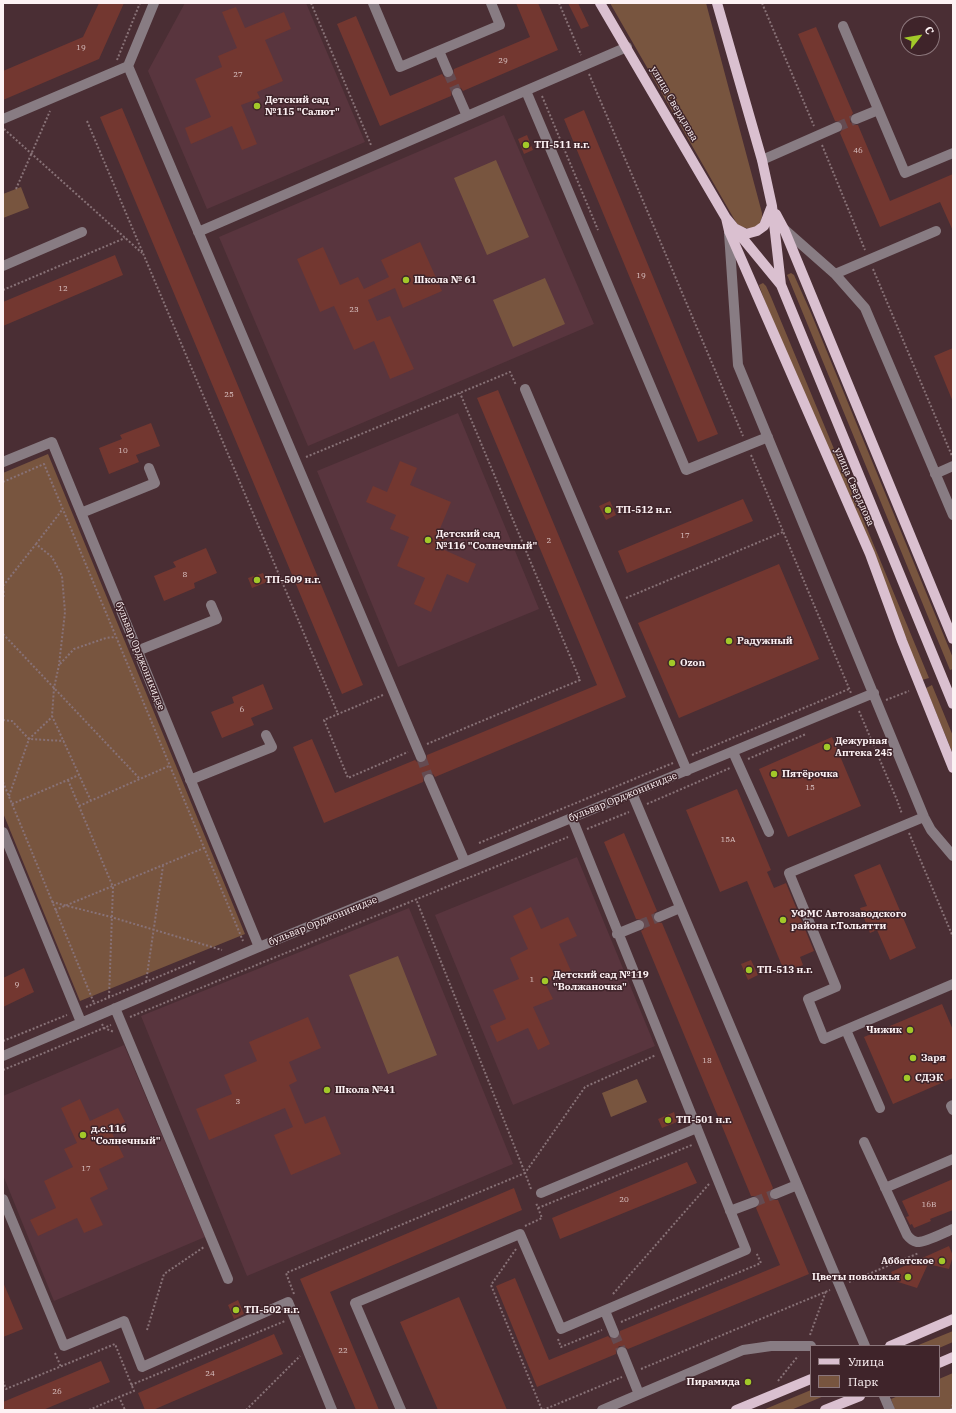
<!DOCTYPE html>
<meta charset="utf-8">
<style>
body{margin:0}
#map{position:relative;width:956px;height:1413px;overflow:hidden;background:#4a2e34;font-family:"IBM Plex Serif",serif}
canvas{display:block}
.frame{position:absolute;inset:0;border:4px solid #fdf2f4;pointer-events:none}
.legend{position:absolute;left:810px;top:1345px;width:130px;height:52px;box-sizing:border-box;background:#3f242a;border:1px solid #8b767b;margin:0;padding:5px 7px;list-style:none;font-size:12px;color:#fdf2f4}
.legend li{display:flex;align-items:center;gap:8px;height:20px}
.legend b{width:20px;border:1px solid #8b767b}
.north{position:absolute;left:900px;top:16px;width:40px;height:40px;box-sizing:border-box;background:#3f242a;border:1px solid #8b767b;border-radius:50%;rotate:59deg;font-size:11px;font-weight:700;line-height:16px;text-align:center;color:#fdf2f4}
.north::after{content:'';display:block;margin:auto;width:14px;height:18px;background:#a2c929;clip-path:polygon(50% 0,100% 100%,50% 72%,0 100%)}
</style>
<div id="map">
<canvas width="956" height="1413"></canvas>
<div class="frame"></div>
<ul class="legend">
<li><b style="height:5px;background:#dac0d0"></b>Улица</li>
<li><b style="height:11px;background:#78553f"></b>Парк</li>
</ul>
<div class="north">С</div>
</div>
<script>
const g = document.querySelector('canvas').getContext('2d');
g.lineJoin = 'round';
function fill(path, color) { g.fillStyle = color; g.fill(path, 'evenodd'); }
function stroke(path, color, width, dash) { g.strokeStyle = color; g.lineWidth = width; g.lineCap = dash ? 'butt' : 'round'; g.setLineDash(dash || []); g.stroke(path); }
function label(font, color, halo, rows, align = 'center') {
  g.font = font + ' "IBM Plex Serif",serif'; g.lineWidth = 3; g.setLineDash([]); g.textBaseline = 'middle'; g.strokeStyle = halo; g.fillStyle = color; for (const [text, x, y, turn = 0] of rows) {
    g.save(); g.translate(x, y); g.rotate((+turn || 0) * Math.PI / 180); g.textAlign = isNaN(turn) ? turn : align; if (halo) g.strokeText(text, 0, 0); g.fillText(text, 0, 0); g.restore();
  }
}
const built = new Path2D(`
 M185,3H306L365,142L207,209L148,71Z
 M504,115L594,324L308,446L219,237Z
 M458,413L539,609L398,667L317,471Z
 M577,857L655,1046L513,1105L435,915Z
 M409,908L513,1164L247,1276L141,1016Z
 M124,1045L205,1237L54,1301L3,1175V1096Z`);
const green = new Path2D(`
 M610,3H706L762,213C763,230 749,232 737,224Z
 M496,160L529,237L487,255L454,178Z
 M21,187L29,208L3,218V194Z
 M791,273L794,275L811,313L953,658V669L950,670L788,277L787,275Z
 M545,278L565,324L513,347L493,300Z
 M763,283L766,286L771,297L929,678L922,680L764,299L759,285Z
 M48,454L245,934L80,1001L3,813V473Z
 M932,685L953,736V754L926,688Z
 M398,956L437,1055L388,1074L349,975Z
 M637,1079L647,1102L611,1117L602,1093Z
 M953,1331V1342L939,1348V1346H916Z
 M953,1373V1410H895L891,1399L898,1396H939V1379Z
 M811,1390V1396H824L791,1410H763Z`);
const building = new Path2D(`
 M99,3H124L99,59L3,100V71L83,37Z
 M516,3H538L558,50L463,91L461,88L455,87L452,89L451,96L380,126L337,24L356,16L390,96L442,74L444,77L450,78L453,76L454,69L530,37Z
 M568,3H578L589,26L581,29Z
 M236,7L245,28L284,12L291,29L265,40L283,81L257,92L260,98L241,105L257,144L242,150L232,126L191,144L185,128L211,117L195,79L222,67L218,56L237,48L222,12Z
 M816,27L853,113L850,118V122L855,125H858L890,201L953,174V231L940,202L880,227L840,133L842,130L843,125L840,122L835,121L798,34Z
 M122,108L363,685L342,694L100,117Z
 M584,110L718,434L698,442L564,119Z
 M527,135L533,150L524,154L518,139Z
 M420,242L442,291L403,308L395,288L368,300L377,321L390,316L414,369L390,379L374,341L354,350L334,306L320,312L297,259L323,247L340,285L358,277L364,289L389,277L381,260Z
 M115,255L123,275L3,326V302Z
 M953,348V402L934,356Z
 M498,390L626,697L435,777L433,774L427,773L424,775L423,782L324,823L293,747L312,739L335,793L415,760L417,762L423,763L426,761L427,755L597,685L477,398Z
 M151,423L160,446L136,455L139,462L109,474L99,448L122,439L120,435Z
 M400,461L417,468L410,485L451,502L439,531L448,535L442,549L476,564L468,583L447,574L431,612L414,604L425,578L397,566L409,537L390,529L396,515L366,502L373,486L387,492Z
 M743,499L753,521L627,573L618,551Z
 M610,501L616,515L606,520L599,506Z
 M206,548L217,573L194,583L195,588L164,601L154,576L176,567L173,562Z
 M779,564L819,659L679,718L638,623Z
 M263,573L267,582L252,588L248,578Z
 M263,684L273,709L251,718L254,725L222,738L211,712L234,703L232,697Z
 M832,737L861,806L788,837L759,769Z
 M737,789L771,870L767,872L774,888L786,883L814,951L800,957L803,965L785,973L747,881L720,892L686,810Z
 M624,833L657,911L654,913L653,919L655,922L662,923L773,1188L769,1193V1197L774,1200H778L809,1274L628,1349L623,1346H619L616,1351V1354L537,1387L496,1286L515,1278L549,1360L608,1336L610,1338L616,1339L619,1337L620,1331L780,1265L756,1208L760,1203V1199L755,1196H751L641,931L644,929L645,923L643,920L636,919L604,842Z
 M880,864L916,948L890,960L877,930L870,933L860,908L867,906L854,875Z
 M531,907L541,929L568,917L577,936L559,944L571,971L545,983L553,999L533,1007L550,1044L538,1050L528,1028L497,1042L490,1026L506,1019L493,990L519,979L510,958L528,949L513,916Z
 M751,960L758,975L748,980L741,964Z
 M24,968L34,992L3,1007V978Z
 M942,1004L953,1030V1078L893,1104L864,1037Z
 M308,1017L321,1048L289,1062L297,1081L289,1085L305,1124L325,1116L341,1154L291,1175L274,1135L293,1127L285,1108L209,1140L196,1109L232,1094L224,1075L257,1061L249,1042Z
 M80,1099L90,1121L118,1108L125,1122L110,1129L124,1157L99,1169L108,1189L90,1198L103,1225L84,1233L77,1218L38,1236L30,1220L56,1208L44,1181L73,1167L64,1149L77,1143L61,1108Z
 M674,1112L677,1122L662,1128L658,1119Z
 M687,1162L697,1183L560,1239L552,1218Z
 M953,1179V1210L930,1219L931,1221L914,1228L912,1224L910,1225L906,1217L909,1216L902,1201Z
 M514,1188L522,1210L330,1292L379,1410H356L300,1279Z
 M949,1246L953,1256L949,1269L928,1264L917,1288L895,1281L891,1272Z
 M3,1282L23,1329L3,1337Z
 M459,1297L507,1410H438L400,1322Z
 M238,1300L244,1314L234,1319L228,1305Z
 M274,1334L283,1354L153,1410H145L138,1393Z
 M101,1361L110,1382L43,1410H3V1402Z`);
const minorTunnel = new Path2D(`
 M448,72L457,93
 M837,127L856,119
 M421,757L429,779
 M639,925L659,917
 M754,1202L775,1194
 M614,1333L622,1352`);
const path = new Path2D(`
 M311,3L371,145
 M559,3L581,55
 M762,3L814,126
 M117,60L140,3
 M589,74L743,436
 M542,96L598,230
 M87,121L338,714
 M4,129L142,253
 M822,145L865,250
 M16,189L50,111
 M873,269L952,456
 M3,290L125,238
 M751,455L851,693
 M306,457L510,372L516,385
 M3,482L44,464L243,941
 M36,544L62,510
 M3,586L36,544L52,557L62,576L65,612L59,665L54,688L52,716L91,801
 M3,587L4,594L3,600
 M626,598L783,532
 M3,634L140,779
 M60,664L74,649L106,638L115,637
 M383,695L324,720L348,778L408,752
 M886,700L909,691
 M859,711L897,800L902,814
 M3,720L12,721L29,739L64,741
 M427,744L580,680L460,393
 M692,755L849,689
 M748,759L806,734
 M68,780L113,887L109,997
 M3,782L94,1003
 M9,796L29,739L52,717
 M12,804L79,775
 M647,804L730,768
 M79,806L169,766
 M587,829L629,812
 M909,833L953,937
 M479,843L673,763
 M52,902L111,917L222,950
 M55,910L204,848
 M146,982L163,866
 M86,1007L196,961
 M130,1017L568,837
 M102,1024L104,1028L114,1032
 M3,1041L67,1015
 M3,1070L111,1025
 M531,1189L525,1173L585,1087L656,1055
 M538,1208L692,1145
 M525,1226L542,1218L536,1203
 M516,1249L491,1285L542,1410
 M849,1282L919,1253
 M294,1294L286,1273L525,1173L416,899
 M613,1294L709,1184
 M621,1322L761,1263L756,1252
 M147,1330L164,1274L204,1247
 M810,1335L826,1291
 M558,1339L561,1347L602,1330
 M55,1353L61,1367
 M641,1369L830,1290
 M3,1381L6,1389L115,1344L134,1391L119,1397
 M778,1381L798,1356
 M131,1385L285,1321
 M89,1410L119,1397L125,1410
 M246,1410L300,1356
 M543,1410L622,1377
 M951,1410L953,1404`);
const minor = new Path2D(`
 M154,3L128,66L421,757
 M373,3L400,67L500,25L491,3
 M843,26L905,173L953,153
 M439,51L448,72
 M526,91L686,470L768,437
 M457,93L467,116
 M3,119L128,66
 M856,119L878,110
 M762,160L837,127
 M784,229L835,274L865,308L953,515
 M198,232L627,47
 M729,233L738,365L924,817L931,830L953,856
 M3,266L82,232
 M835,274L936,231
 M525,389L687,771
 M3,462L52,442L259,947L874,693
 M935,474L953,466
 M81,513L155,483L149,468
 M137,651L217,619L211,605
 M733,752L769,832
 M429,779L465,862
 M190,780L272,747L266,735
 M632,793L865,1346
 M924,817L789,873L836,987L808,999L824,1039L953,984
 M3,832L81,1022
 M659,917L680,908
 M617,934L639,925
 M115,1008L228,1279
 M846,1030L880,1108
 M3,1056L259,947
 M953,1105L951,1106L953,1110
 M864,1142L907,1235C910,1239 912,1241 917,1242C925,1243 945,1232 953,1229
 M885,1188L953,1159
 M541,1193L697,1128
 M775,1194L797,1185
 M3,1199L64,1346L124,1321L142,1367L288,1302L332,1410
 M730,1211L754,1202
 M605,1311L614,1333
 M622,1352L639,1394
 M884,1396L890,1410
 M401,1410L355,1303L520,1234L561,1329L746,1250L572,818
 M602,1410L743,1350L771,1346H811`);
const major = new Path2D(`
 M600,3L726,218L781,285
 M717,3L762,160L772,206L781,285L953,704
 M776,214L784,229L953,639
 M726,218L729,231L870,554L902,641L953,768
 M734,228L746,234L757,231L764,226L771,208
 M890,1346L953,1319
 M939,1363L953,1357
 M736,1410L811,1379
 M825,1410L860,1396`);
const markers = [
 [257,106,4,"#a2c929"],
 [526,145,4,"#a2c929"],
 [406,280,4,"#a2c929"],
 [608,510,4,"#a2c929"],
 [428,540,4,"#a2c929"],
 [257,580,4,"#a2c929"],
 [729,641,4,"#a2c929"],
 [672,663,4,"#a2c929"],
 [827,747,4,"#a2c929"],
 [774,774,4,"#a2c929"],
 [783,920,4,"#a2c929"],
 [749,970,4,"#a2c929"],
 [545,981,4,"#a2c929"],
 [910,1030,4,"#a2c929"],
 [913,1058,4,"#a2c929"],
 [907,1078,4,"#a2c929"],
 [327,1090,4,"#a2c929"],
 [668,1120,4,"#a2c929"],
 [83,1135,4,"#a2c929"],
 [942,1261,4,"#a2c929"],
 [908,1277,4,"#a2c929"],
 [236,1310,4,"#a2c929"],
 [748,1382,4,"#a2c929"]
];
const numberNames = [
 ["19",81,48],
 ["29",503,61],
 ["27",238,75],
 ["46",858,151],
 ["19",641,276],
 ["12",63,289],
 ["23",354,310],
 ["25",229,395],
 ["10",123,451],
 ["17",685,536],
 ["2",549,541],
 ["8",185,575],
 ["6",242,710],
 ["15",810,788],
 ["15А",728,840],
 ["1",532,980],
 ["9",17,985],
 ["18",707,1061],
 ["3",238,1102],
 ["17",86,1169],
 ["20",624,1200],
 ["16В",929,1205],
 ["22",343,1351],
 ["24",210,1374],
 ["26",57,1392]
];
const poiNames = [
 ["Детский сад",265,100],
 ["№115 \"Салют\"",265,112],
 ["ТП-511 н.г.",534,145],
 ["Школа № 61",414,280],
 ["ТП-512 н.г.",616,510],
 ["Детский сад",436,534],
 ["№116 \"Солнечный\"",436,546],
 ["ТП-509 н.г.",265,580],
 ["Радужный",737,641],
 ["Ozon",680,663],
 ["Дежурная",835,741],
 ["Аптека 245",835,753],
 ["Пятёрочка",782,774],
 ["УФМС Автозаводского",791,914],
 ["района г.Тольятти",791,926],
 ["ТП-513 н.г.",757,970],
 ["Детский сад №119",553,975],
 ["\"Волжаночка\"",553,987],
 ["Чижик",902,1030,"right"],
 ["Заря",921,1058],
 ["СДЭК",915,1078],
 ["Школа №41",335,1090],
 ["ТП-501 н.г.",676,1120],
 ["д.с.116",91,1129],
 ["\"Солнечный\"",91,1141],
 ["Аббатское",934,1261,"right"],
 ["Цветы поволжья",900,1277,"right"],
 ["ТП-502 н.г.",244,1310],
 ["Пирамида",740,1382,"right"]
];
const streetNames = [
 ["улица Свердлова",674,104,60],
 ["улица Свердлова",854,487,66],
 ["бульвар Орджоникидзе",140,656,68],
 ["бульвар Орджоникидзе",623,797,-22],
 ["бульвар Орджоникидзе",323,921,-22]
];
fill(built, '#59353e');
fill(green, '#78553f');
fill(building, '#733730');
stroke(minorTunnel, '#654b51', 10, [10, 5]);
stroke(path, '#887277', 2, [2, 2]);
stroke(minor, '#887c83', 10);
stroke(major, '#dac0d0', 10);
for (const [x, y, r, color] of markers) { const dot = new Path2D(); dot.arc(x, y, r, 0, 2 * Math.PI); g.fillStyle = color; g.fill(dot); stroke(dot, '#3f242a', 1.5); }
label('8px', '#dac3c3', null, numberNames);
label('bold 10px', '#fdf2f4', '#3f242a', poiNames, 'left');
label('10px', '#fdf2f4', '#3f242a', streetNames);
</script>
